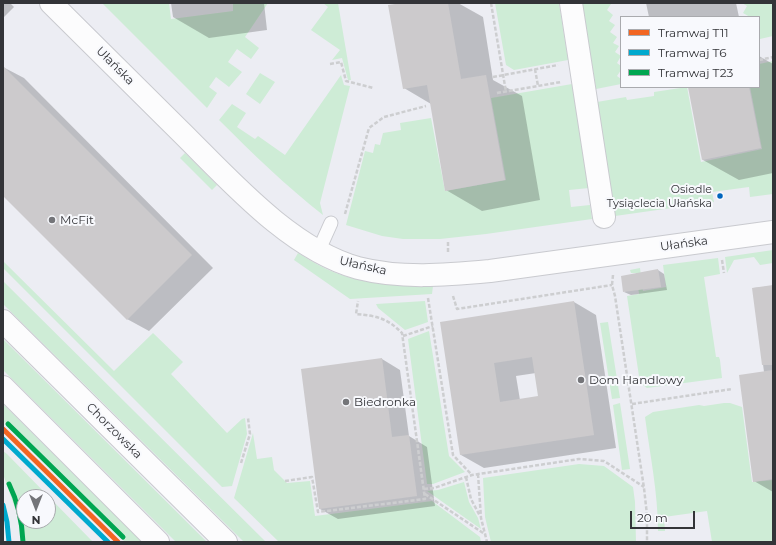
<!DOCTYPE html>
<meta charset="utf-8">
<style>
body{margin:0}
#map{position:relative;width:776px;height:545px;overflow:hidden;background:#ecedf3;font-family:Montserrat,sans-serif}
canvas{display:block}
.frame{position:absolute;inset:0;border:4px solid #333438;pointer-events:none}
.legend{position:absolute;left:620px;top:16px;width:140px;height:72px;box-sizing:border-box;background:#f8f9fd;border:1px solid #a9aaae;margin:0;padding:5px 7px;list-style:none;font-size:12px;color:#333438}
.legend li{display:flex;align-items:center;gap:8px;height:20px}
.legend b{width:20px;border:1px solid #a9aaae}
.north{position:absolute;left:16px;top:489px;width:40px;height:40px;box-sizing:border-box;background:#f8f9fd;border:1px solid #a9aaae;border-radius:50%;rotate:180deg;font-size:11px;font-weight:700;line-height:16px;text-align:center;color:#333438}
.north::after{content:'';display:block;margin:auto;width:14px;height:18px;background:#747579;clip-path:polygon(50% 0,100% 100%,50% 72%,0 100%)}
.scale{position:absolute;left:630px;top:511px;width:65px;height:18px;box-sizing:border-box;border:2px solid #333438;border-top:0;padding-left:5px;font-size:12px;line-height:14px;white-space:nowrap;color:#333438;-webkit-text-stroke:3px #f8f9fd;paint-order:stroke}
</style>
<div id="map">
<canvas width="776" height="545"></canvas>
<div class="frame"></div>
<ul class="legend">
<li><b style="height:5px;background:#f26522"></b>Tramwaj T11</li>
<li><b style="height:5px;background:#00a9ce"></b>Tramwaj T6</li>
<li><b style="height:5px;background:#00a651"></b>Tramwaj T23</li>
</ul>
<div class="north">N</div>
<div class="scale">20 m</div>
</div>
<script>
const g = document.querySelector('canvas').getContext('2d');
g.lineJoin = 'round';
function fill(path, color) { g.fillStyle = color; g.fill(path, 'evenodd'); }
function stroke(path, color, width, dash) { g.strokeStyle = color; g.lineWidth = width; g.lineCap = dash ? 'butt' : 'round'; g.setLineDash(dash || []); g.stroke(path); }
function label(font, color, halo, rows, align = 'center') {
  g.font = font + ' Montserrat,sans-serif'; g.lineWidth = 4; g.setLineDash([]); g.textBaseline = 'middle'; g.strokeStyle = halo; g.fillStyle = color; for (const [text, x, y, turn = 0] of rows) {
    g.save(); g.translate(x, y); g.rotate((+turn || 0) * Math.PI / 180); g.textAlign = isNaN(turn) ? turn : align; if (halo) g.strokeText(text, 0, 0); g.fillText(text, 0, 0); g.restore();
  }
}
const green = new Path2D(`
 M102,3H169L171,19L233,11V3H268L245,37L259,48L251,59L237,49L228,62L242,72L229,87L216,77L209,87L217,93L207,108Z
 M323,3H338L351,80H348L342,58L332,60L340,50L311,30L328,7Z
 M495,3H559L568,60L514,70L506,65Z
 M582,3H609L611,4L607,10L613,15L609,21L615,25L610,32L617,37L613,43L619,46L615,52L621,56L617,63L621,66V70L617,76L621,79V84L596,89Z
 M742,3H773V36L760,39L759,17H750L743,13L747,6Z
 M773,61V194L750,197L749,187L712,192L714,202L615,216L597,102L626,97L627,100L654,96V92L687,87L701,162L762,149L750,87H759V64Z
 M260,73L275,82L260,104L246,94Z
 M341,75L344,85L350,86L320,203L323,215C286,186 252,153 219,120L232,104L246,113L237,127L255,139L258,136L285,155Z
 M572,84L589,188L569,190L571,207L590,205L592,219L486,234L440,239H403L382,236L346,225L365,151L373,153L375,144L380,145L383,133L401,130L400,123L431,118L445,191L506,180L491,98Z
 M185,153L217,185L212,190L180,158Z
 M773,250V263L760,265L754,257L734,260L727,273L725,257Z
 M298,253C311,261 323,268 336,273C367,285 400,286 433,286L432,294L350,299L294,260Z
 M718,258L720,274L704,277L716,357H719L720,360L722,378L647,388L640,383L627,296L639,294L636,273H631L630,270L640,268L643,291L666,287L663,265Z
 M3,261L114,371L153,333L183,362L171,374L227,433L242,419L245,418L247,434L232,486L222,487L3,268Z
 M3,281L266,542H244L3,304Z
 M425,301L428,322L405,330L378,308L376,304Z
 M608,322L620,398L612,399L600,323Z
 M429,331L449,456L465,472L433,484H427L408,339Z
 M3,339L207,542H176L3,370Z
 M620,403L630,469L622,470L613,405Z
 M724,403H730L742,407L752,482L773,480V542H712L707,511L664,517L665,531H658C658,493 650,455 645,417L653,412L699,405L704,406Z
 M3,404L142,542H125L3,421Z
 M253,433L257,459L272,457L274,470L287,483L310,481L315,516L432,501L480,537L481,542H279L234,498Z
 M3,451L7,454L93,542H21V528L17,514L3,474ZM24,497H48V521H24Z
 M579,464L604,466L633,487L635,502L636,542H491L485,517L483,478Z
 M464,482L469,502L478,518L481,529L427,491L438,490Z`);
const shadow = new Path2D(`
 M3,3H10L14,7L3,18Z
 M171,3H264L267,30L209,38L173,17Z
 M408,3H458L483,17L493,80L522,96L540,200L482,211L446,190L431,104L404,88Z
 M646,3H736L739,17H649Z
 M759,56L773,64V173L739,180L703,160L689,87H759Z
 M3,67L24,78L213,268L149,331L127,319L3,195Z
 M658,270L664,274L667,290L631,295L624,292Z
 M773,286V492L754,481L764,372L753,288Z
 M574,302L596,315L616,448L484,468L461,455L441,323ZM536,373L539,397L520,400L516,376Z
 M382,359L400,370L409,436L427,447L435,506L338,519L320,509Z`);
const building = new Path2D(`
 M402,3H448L461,79L486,75L505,180L445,191L427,85L403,89L388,5Z
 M3,66L192,255L127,320L3,196Z
 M688,87H749L761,148L702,160Z
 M658,269L661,287L623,292L621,276Z
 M773,285V365H762L752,288Z
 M574,301L594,435L460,455L440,322ZM532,357L538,396L500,402L494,363Z
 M382,358L392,437L409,435L417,496L319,509L301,369Z
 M773,370V479L753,482L739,375Z`);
const path = new Path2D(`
 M491,3L506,92
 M759,60L773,57
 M330,64L341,62L346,81L373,88
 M535,69L538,86
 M493,77L558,65
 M497,93L561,82
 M345,214L369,128L384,117L426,106
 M448,242V253
 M722,260L724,273
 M613,275L612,285L615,296L644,488L647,515V542
 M453,296L457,309L612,285
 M428,298L453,455L472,475
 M403,336L433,326
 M632,404L732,389
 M241,463L250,434L248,418
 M478,474L481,518L487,542
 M466,477L471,499L480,516
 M285,481L312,477L318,512L425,499L402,333C387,318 377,316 356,314L358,301
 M424,489L434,488L472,475L579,459L604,461L644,487
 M425,494L486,535`);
const lane = new Path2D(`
 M318,252L331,223`);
const street = new Path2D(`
 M51,3C93,45 136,87 178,129C228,178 289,249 358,268C401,279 446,275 490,271L773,232
 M571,3L604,217`);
const secondary = new Path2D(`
 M3,321L226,542
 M3,387L158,542`);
const tram1 = new Path2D(`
 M3,429L118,542`);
const tram2 = new Path2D(`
 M3,439L108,542
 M3,505L7,522L9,542`);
const tram3 = new Path2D(`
 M8,424L123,537
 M9,484C18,502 22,521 23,542`);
const markers = [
 [720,196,3.5,"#0065bd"],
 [52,220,4,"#747579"],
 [581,380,4,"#747579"],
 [346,402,4,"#747579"]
];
const busNames = [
 ["Osiedle",712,190],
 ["Tysiąclecia Ułańska",712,204]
];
const streetNames = [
 ["Ułańska",115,66,45],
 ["Ułańska",684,244,-8],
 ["Ułańska",363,266,13],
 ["Chorzowska",114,431,45]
];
const poiNames = [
 ["McFit",60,220],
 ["Dom Handlowy",589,380],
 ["Biedronka",354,402]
];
fill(green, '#ceecd6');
fill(shadow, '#0003');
fill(building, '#cccacc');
stroke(lane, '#c9cacf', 15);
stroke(street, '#c9cacf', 24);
stroke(secondary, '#c9cacf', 24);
stroke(path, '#cdced0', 2.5, [4, 2]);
stroke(lane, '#fcfcfd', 13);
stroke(street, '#fcfcfd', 22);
stroke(secondary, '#fcfcfd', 22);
stroke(tram1, '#f26522', 5);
stroke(tram2, '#00a9ce', 5);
stroke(tram3, '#00a651', 5);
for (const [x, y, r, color] of markers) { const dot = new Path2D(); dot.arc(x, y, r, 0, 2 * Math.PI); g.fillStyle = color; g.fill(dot); stroke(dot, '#f8f9fd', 1.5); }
label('11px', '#333438', '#f8f9fd', busNames, 'right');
label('12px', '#333438', '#f8f9fd', streetNames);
label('12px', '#333438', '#f8f9fd', poiNames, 'left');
</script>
